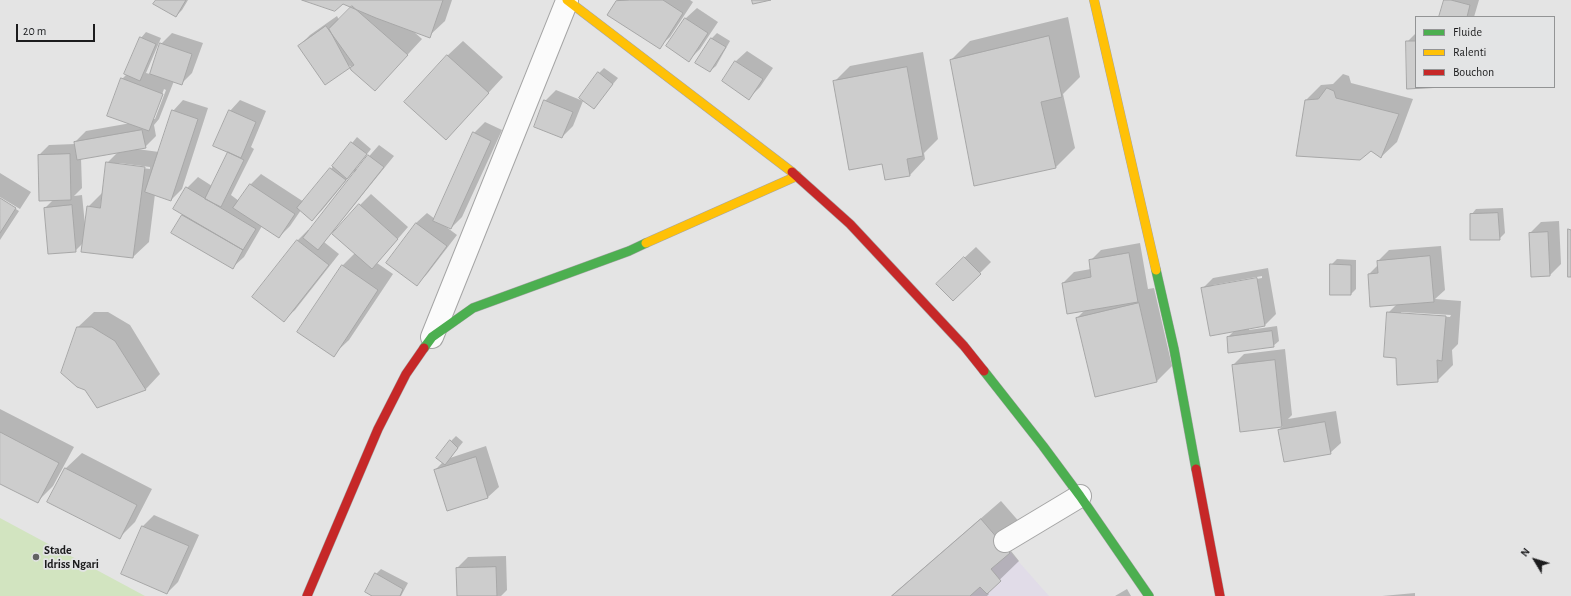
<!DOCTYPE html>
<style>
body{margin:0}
#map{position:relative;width:1571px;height:596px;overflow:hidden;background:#e4e4e4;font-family:"Alegreya Sans",sans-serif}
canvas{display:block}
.legend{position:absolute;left:1415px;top:16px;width:140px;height:72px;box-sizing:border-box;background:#e3e4e5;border:1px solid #939495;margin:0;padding:5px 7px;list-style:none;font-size:12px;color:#1c1c1d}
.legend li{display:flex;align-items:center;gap:8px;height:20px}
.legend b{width:20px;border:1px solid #939495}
.north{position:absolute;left:1515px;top:540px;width:40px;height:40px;-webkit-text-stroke:3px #e3e4e5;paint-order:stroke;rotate:308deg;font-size:11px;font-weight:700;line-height:16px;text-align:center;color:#1c1c1d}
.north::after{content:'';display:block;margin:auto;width:14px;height:18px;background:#1c1c1d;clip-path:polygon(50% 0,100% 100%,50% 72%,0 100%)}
.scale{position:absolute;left:16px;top:24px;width:79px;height:18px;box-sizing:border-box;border:2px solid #1c1c1d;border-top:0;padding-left:5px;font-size:12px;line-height:14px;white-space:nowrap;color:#1c1c1d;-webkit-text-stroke:3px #e3e4e5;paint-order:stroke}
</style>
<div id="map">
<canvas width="1571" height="596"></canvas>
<ul class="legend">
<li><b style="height:5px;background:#4caf50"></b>Fluide</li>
<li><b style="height:5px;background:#ffc107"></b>Ralenti</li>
<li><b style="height:5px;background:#c62828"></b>Bouchon</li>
</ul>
<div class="north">N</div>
<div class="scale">20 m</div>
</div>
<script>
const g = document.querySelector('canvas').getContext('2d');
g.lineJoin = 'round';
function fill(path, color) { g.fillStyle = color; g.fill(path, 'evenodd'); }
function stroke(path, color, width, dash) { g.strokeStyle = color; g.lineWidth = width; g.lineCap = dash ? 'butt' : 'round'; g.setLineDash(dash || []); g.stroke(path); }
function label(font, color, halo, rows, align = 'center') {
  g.font = font + ' "Alegreya Sans",sans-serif'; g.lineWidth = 3.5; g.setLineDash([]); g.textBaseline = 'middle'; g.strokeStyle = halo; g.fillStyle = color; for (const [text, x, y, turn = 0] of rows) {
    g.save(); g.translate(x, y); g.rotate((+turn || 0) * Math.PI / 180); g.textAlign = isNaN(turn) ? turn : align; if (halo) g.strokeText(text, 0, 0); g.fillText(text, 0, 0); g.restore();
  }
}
const education = new Path2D(`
 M981,519L1049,596H892Z`);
const green = new Path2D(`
 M0,518L145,596H0Z`);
const shadow = new Path2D(`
 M157,0H188L182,10L176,16Z
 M305,0H452L445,21L429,36L413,31L422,39L375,90L350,66L299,46L310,35L337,16L339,20L352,7L343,3Z
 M619,0H690L693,2L670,37L659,47L617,2Z
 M1445,0H1479L1474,17H1440Z
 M697,8L718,22L700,49L689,60L668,45L686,18Z
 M1068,17L1080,77L1063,94L1075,148L1056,167L951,60L970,41Z
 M146,32L161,38L146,73L150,74L161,44L172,33L203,43L192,73L181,84L174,81L159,119L154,125L156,136L145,147L137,149L159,152L173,111L183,100L208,108L182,189L171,200L155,194L149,242L133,257L82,251L84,242L75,251L45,208L54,199L39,155L49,145L75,144V142L86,131L131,123L122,79L127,74L141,38ZM164,89L166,90L155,119H153ZM118,152L107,163L103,192L88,207L85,225L82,195L74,196L82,188L81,158ZM119,163L150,167V169L119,165Z
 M717,33L730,41L716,66L710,71L696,63L712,38Z
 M1416,33V87H1427L1408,88L1407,42Z
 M463,41L503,77L446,139L447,56Z
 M747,51L773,68L760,87L749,98L723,81L736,61Z
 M923,52L938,139L924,153L925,159L910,175L885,179L882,163L834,82L850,66Z
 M604,68L618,78L594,107L599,73Z
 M1343,74L1349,76L1351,83L1413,99L1397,142L1381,157L1306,100L1321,85L1333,84Z
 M556,90L583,101L573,126L562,137L545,101Z
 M240,100L266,111L251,147L254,149L231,195L239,201L250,185L261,174L304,202L357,137L371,149L356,168L357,170L379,145L394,156L324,242L339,254L295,310L284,320L297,241L308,230L309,231L355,173L354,171L323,209L312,220L301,210L290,226L279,237L262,226L244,257L233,267L182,216L184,214L187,188L198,177L212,186L229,152L230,111Z
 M485,122L502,130L462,217L451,228L445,226L457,235L427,274L416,285V223L427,213L435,219L474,133Z
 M0,173L31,192L20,209L0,197Z
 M371,194L408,227L377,263L393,274L349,340L333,355L342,266L355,253L360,205Z
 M0,199L19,211L0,240Z
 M1503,208L1505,233L1499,239L1471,215L1476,209Z
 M1559,221L1561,264L1550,275L1530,233L1541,222Z
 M1140,243L1148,289L1154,288L1172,366L1157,381L1077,318L1085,310L1063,283L1074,272L1091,269L1090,261L1101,250Z
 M1441,246L1445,290L1435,299L1461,301L1458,344L1452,350L1453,365L1437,381L1397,357L1388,313L1397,304L1369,274L1379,264L1378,261L1389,250ZM1401,312L1451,315L1450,317L1401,314Z
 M976,247L991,262L953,300L948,273Z
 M1337,259L1356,260V289L1351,294L1331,265Z
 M1268,268L1276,314L1265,325L1249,328V330L1277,326L1279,341L1273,346L1228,337L1234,331L1202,289L1213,278ZM1262,276V278L1213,287V285Z
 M94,312H108L130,325L160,374L145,390L78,327Z
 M1285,349L1292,415L1288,419L1336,411L1341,443L1330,453L1279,430L1283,426L1241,431L1233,365L1244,354Z
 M0,409L74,447L53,486L38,501L0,483Z
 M456,436L463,442L450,458L486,446L499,487L488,497L435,470L443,462L451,441Z
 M82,453L152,489L135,522L119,538L49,501L66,468Z
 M1001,501L1029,533L1011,551L1019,561L987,592L989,594L987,596H891Z
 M154,515L199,535L178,582L167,593L123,573L143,526Z
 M506,556L507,590L501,596H458L457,568L468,557Z
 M381,569L408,583L401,596H375L376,574Z
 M1127,589L1131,596H1115Z
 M1415,593V596H1382Z`);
const building = new Path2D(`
 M156,0H186L176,17L153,4Z
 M302,0H443L430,38L376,18L343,4L335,11Z
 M630,0H663L683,13L660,49L607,15L616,1Z
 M752,0H771L753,4Z
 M1444,0H1451L1470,5L1467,17H1439Z
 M352,6L408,55L375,91L351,70L329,29Z
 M685,18L708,33L689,62L666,46Z
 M326,26L354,65L325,85L298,46Z
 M1049,36L1062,97L1041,102L1056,168L974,186L950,60Z
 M140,37L156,44L140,81L124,74Z
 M711,38L726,47L710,72L695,63Z
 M1406,41H1416V87H1443L1407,89Z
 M160,43L192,54L182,85L150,74Z
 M447,55L489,93L446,140L404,102Z
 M735,61L763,79L749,100L722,81Z
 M907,67L923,156L907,159L910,176L885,180L882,164L849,170L833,81Z
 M598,72L613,84L594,109L579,98Z
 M121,78L163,94L149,131L107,116Z
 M1327,88L1334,91L1336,98L1399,114L1381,158L1371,151L1360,160L1296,156L1305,100L1318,99Z
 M544,100L573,112L562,138L534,127Z
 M172,110L198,119L171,201L145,192Z
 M229,110L256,122L241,158L213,146Z
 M142,130L146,148L77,160L74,142Z
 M473,132L491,141L451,229L433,221Z
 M351,142L367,154L347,179L332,166Z
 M228,152L244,160L221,207L205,199Z
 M70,154L71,200L39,201L38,155Z
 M368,155L384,167L318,250L303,238Z
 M106,162L145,167L133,258L81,252L87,206L100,208Z
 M330,168L346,180L312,221L297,208Z
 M250,184L295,214L279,238L233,208Z
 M186,187L256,229L243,250L173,209Z
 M0,198L16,208L0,233Z
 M359,204L398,239L372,269L332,234Z
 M72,205L76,252L48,254L44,208Z
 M1498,213L1500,240H1470V214Z
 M182,215L243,250L233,269L171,233Z
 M416,223L447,246L417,286L386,263Z
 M1568,229L1571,230V277H1568Z
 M1548,232L1550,276L1531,277L1529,233Z
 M297,240L329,265L284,322L252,297Z
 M1129,253L1138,302L1067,314L1062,283L1091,277L1089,260Z
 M1430,256L1434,302L1370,307L1368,274L1378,273L1377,261Z
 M964,257L981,274L953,301L936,284Z
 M1330,264L1351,265V295H1330Z
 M342,265L378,290L334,357L297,332Z
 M1257,278L1265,326L1210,336L1201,288Z
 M1139,303L1157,382L1095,397L1076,318Z
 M1387,312L1446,316L1442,361L1437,360L1438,382L1397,385L1396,358L1384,357Z
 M77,327H92L115,341L146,390L97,408L85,390L77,387L61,373Z
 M1272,331L1274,347L1228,353L1227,337Z
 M1275,360L1282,427L1240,432L1232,365Z
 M1325,422L1331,454L1284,462L1278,430Z
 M0,432L59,463L38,503L0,484Z
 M450,440L458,448L445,465L436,458Z
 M476,457L488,498L447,511L434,470Z
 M65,468L137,505L120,539L47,502Z
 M981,519L1010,553L991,569L1001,581L987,594L980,587L970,596H892Z
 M142,526L189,546L167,594L121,574Z
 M496,567L497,596H457L456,568Z
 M375,573L403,589L400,596H372L365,592Z`);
const street = new Path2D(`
 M432,337L567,1
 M1005,541L1080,496`);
const fast = new Path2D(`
 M1156,270L1174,349L1196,469
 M424,348L432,337L473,308L629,251L646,243
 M984,371L1043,446L1080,496L1149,596`);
const slow = new Path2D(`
 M567,0L792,172
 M1094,0L1156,270
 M646,243L797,176`);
const jam = new Path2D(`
 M792,172L850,224L964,346L984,371
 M1196,469L1220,596
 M307,596L378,429L406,374L424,348`);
const markers = [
 [36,557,4,"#626263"]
];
const poiNames = [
 ["Stade",44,550],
 ["Idriss Ngari",44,564]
];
fill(education, '#e1dce8');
fill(green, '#d2e4c0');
fill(shadow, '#0003');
fill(building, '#cdcdcd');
stroke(building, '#a7a7a7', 1);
stroke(street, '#a5a5a5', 24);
stroke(fast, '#a5a5a5', 10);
stroke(slow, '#a5a5a5', 10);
stroke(jam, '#a5a5a5', 10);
stroke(street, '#fbfbfb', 22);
stroke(fast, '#4caf50', 9);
stroke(slow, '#ffc107', 9);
stroke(jam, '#c62828', 9);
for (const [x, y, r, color] of markers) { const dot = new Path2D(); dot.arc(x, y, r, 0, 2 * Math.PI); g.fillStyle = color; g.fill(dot); stroke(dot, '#e3e4e5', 1.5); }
label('bold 12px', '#1c1c1d', '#e3e4e5', poiNames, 'left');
</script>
